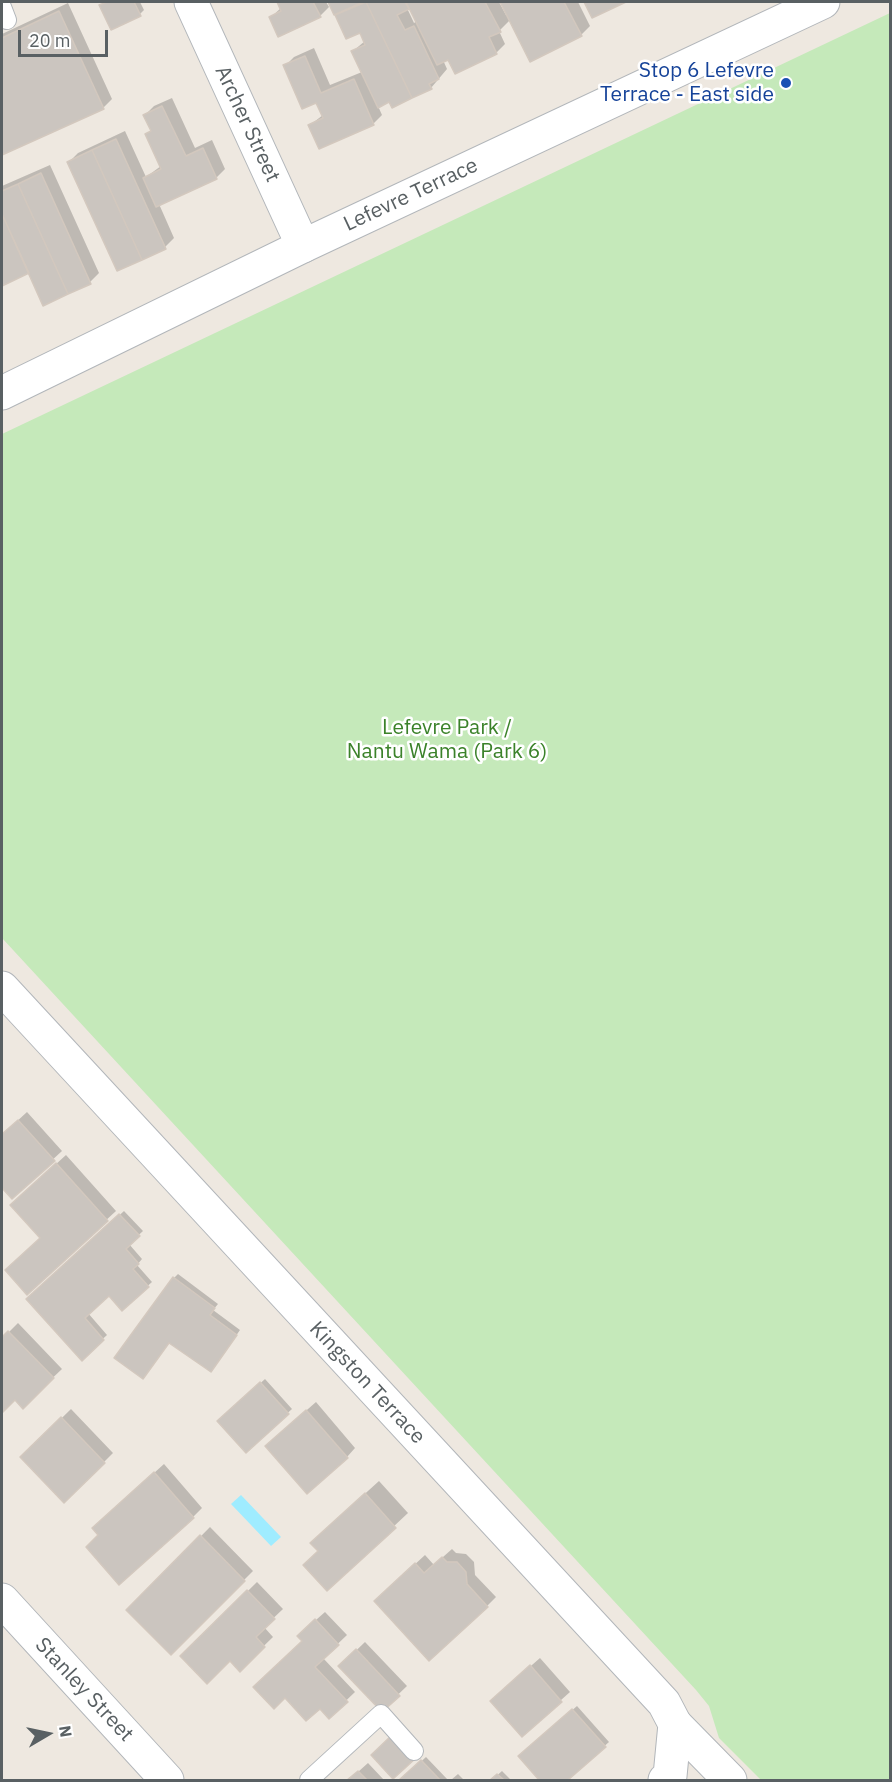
<!DOCTYPE html>
<style>
body{margin:0}
#map{position:relative;width:892px;height:1782px;overflow:hidden;background:#eee8e0;font-family:"IBM Plex Sans",sans-serif}
canvas{display:block}
.frame{position:absolute;inset:0;border:3px solid #596063;pointer-events:none}
.north{position:absolute;left:18px;top:1704px;width:60px;height:60px;-webkit-text-stroke:4px #fff;paint-order:stroke;rotate:81deg;font-size:16px;font-weight:700;line-height:24px;text-align:center;color:#596063}
.north::after{content:'';display:block;margin:auto;width:21px;height:27px;background:#596063;clip-path:polygon(50% 0,100% 100%,50% 72%,0 100%)}
.scale{position:absolute;left:18px;top:30px;width:90px;height:27px;box-sizing:border-box;border:3px solid #596063;border-top:0;padding-left:8px;font-size:18px;line-height:21px;white-space:nowrap;color:#596063;-webkit-text-stroke:4px #fff;paint-order:stroke}
</style>
<div id="map">
<canvas width="892" height="1782"></canvas>
<div class="frame"></div>
<div class="north">N</div>
<div class="scale">20 m</div>
</div>
<script>
const g = document.querySelector('canvas').getContext('2d');
g.lineJoin = 'round';
function fill(path, color) { g.fillStyle = color; g.fill(path, 'evenodd'); }
function stroke(path, color, width, dash) { g.strokeStyle = color; g.lineWidth = width; g.lineCap = dash ? 'butt' : 'round'; g.setLineDash(dash || []); g.stroke(path); }
function label(font, color, halo, rows, align = 'center') {
  g.font = font + ' "IBM Plex Sans",sans-serif'; g.lineWidth = 5; g.setLineDash([]); g.textBaseline = 'middle'; g.strokeStyle = halo; g.fillStyle = color; for (const [text, x, y, turn = 0] of rows) {
    g.save(); g.translate(x, y); g.rotate((+turn || 0) * Math.PI / 180); g.textAlign = isNaN(turn) ? turn : align; if (halo) g.strokeText(text, 0, 0); g.fillText(text, 0, 0); g.restore();
  }
}
const green = new Path2D(`
 M890,13V1780H761L719,1738L709,1706L696,1690L2,938V434Z`);
const water = new Path2D(`
 M241,1495L281,1537L271,1546L231,1504Z`);
const shadow = new Path2D(`
 M105,2H140L144,10L140,14L101,5Z
 M278,2H326L329,7L320,16L271,17L281,8Z
 M330,2H499L506,15L508,14L502,2H578L590,26L581,35L511,19L499,31L505,44L496,53L443,60L447,69L431,88L393,106L390,100L378,106L382,115L373,124L310,125L323,115L317,101L285,66L294,57L314,48L330,85L362,72L353,51L365,41L360,31L347,37ZM410,7L417,21L414,23L407,8Z
 M68,3L112,99L103,108L2,153V34Z
 M172,98L195,148L212,140L225,169L216,178L159,204L174,238L165,247L118,269L69,162L78,153L125,131L146,177L161,166L147,134L152,129L145,115L154,106Z
 M50,165L99,273L90,282L44,304L30,271L2,284V186Z
 M27,1112L62,1151L12,1197L2,1185V1135Z
 M66,1155L116,1211L28,1292L42,1238L21,1196Z
 M124,1211L143,1231L129,1244L142,1259L137,1265L152,1282L122,1309L109,1294L88,1313L107,1335L82,1358L28,1299Z
 M178,1274L218,1304L213,1310L240,1330L215,1366L170,1341L174,1278Z
 M18,1323L62,1369L23,1406L15,1398L2,1411V1339Z
 M265,1379L292,1409L246,1451L219,1421Z
 M316,1402L355,1448L347,1457L276,1437Z
 M71,1409L113,1453L65,1501L22,1457Z
 M164,1464L202,1508L193,1517L100,1535L103,1519Z
 M379,1481L408,1513L327,1589L325,1530Z
 M210,1527L253,1571L171,1653L128,1610Z
 M452,1549L456,1553L466,1554L474,1562L475,1575L496,1597L487,1606L385,1592L425,1555L434,1565Z
 M257,1582L283,1609L264,1627L273,1637L240,1669L230,1659L182,1656Z
 M325,1612L347,1635L323,1658L355,1692L329,1717L304,1640L308,1627Z
 M365,1642L407,1686L382,1710L340,1666Z
 M540,1658L570,1692L522,1735L501,1692Z
 M577,1706L609,1742L566,1780H541L520,1756Z
 M426,1757L448,1780H401Z
 M368,1763L384,1780H349Z
 M502,1771L511,1780H492Z
 M458,1774L464,1780H451Z`);
const building = new Path2D(`
 M107,2H134L141,16L111,30L99,5Z
 M277,2H313L321,17L278,37L269,17L281,11Z
 M328,2H363L334,15Z
 M366,2H405L409,9L397,15L405,30L414,26L439,79L429,84L432,89L412,98Z
 M366,2L412,98L392,108L389,102L378,108L351,51L365,45L360,33L346,39L335,15Z
 M406,2H485L501,32L489,37L497,54L455,74L448,60L437,65Z
 M500,2H564L582,36L530,62Z
 M584,2H626L592,18Z
 M59,11L104,109L2,155V38Z
 M305,56L321,93L354,79L374,125L319,149L308,125L323,118L316,103L302,109L283,65Z
 M162,106L186,156L203,148L217,179L156,207L143,178L161,169L145,134L151,131L143,115Z
 M116,139L166,249L142,260L92,150Z
 M92,150L142,260L117,271L67,162Z
 M41,173L91,284L68,294L18,184Z
 M18,184L68,294L43,306L2,214V191Z
 M2,214L29,273L2,286Z
 M18,1120L55,1161L12,1199L2,1188V1134Z
 M56,1163L108,1221L27,1295L5,1270L40,1238L10,1205Z
 M119,1214L140,1236L126,1249L139,1264L133,1269L149,1287L122,1311L109,1296L85,1318L104,1340L82,1361L26,1299Z
 M173,1277L215,1308L210,1315L237,1335L211,1372L169,1343L143,1379L114,1358Z
 M8,1331L54,1378L23,1409L15,1400L2,1413V1337Z
 M260,1382L289,1414L246,1453L217,1421Z
 M306,1410L348,1458L307,1494L265,1446Z
 M61,1417L105,1463L64,1503L20,1457Z
 M154,1472L194,1518L119,1585L86,1547L98,1535L92,1528Z
 M365,1493L396,1528L327,1591L303,1565L318,1551L310,1543Z
 M200,1535L245,1581L171,1655L126,1610Z
 M442,1557L447,1562H457L466,1572L467,1584L488,1607L429,1661L374,1601L415,1563L424,1573Z
 M247,1590L275,1619L256,1637L265,1647L240,1672L230,1661L207,1684L180,1656Z
 M315,1619L339,1645L315,1667L348,1702L329,1719L320,1709L306,1721L285,1698L274,1709L253,1687L302,1641L297,1636Z
 M356,1649L400,1696L382,1712L338,1666Z
 M530,1665L562,1702L522,1737L490,1701Z
 M572,1709L606,1747L568,1780H539L518,1756Z
 M393,1734L416,1758L393,1779L371,1755Z
 M421,1760L440,1780H399Z
 M358,1771L367,1780H347Z
 M497,1774L504,1780H490Z`);
const service = new Path2D(`
 M2,7L7,20
 M309,1780L381,1714L414,1751`);
const minor = new Path2D(`
 M191,2L303,246
 M2,1600L167,1780
 M675,1724L730,1780`);
const tertiary = new Path2D(`
 M2,393L303,246L823,2
 M2,988L664,1703L675,1724L670,1776L665,1780`);
const markers = [
 [786,83,6,"#1a4fb4"]
];
const transitNames = [
 ["Stop 6 Lefevre",774,71],
 ["Terrace - East side",774,95]
];
const streetNames = [
 ["Archer Street",247,124,65],
 ["Lefevre Terrace",411,195,-25],
 ["Kingston Terrace",367,1383,47],
 ["Stanley Street",84,1690,47]
];
const parkNames = [
 ["Lefevre Park /",447,728],
 ["Nantu Wama (Park 6)",447,752]
];
fill(green, '#c5e9ba');
fill(water, '#9fecff');
fill(shadow, '#0003');
fill(building, '#cbc5bf');
stroke(building, '#d3c8be', 1.5);
stroke(service, '#b2b6ba', 20);
stroke(minor, '#b2b6ba', 35);
stroke(tertiary, '#b2b6ba', 35);
stroke(service, '#fff', 18);
stroke(minor, '#fff', 33);
stroke(tertiary, '#fff', 33);
for (const [x, y, r, color] of markers) { const dot = new Path2D(); dot.arc(x, y, r, 0, 2 * Math.PI); g.fillStyle = color; g.fill(dot); stroke(dot, '#fff', 2); }
label('21px', '#164399', '#fff', transitNames, 'right');
label('21px', '#596063', '#fff', streetNames);
label('21px', '#3b822a', '#fff', parkNames);
</script>
